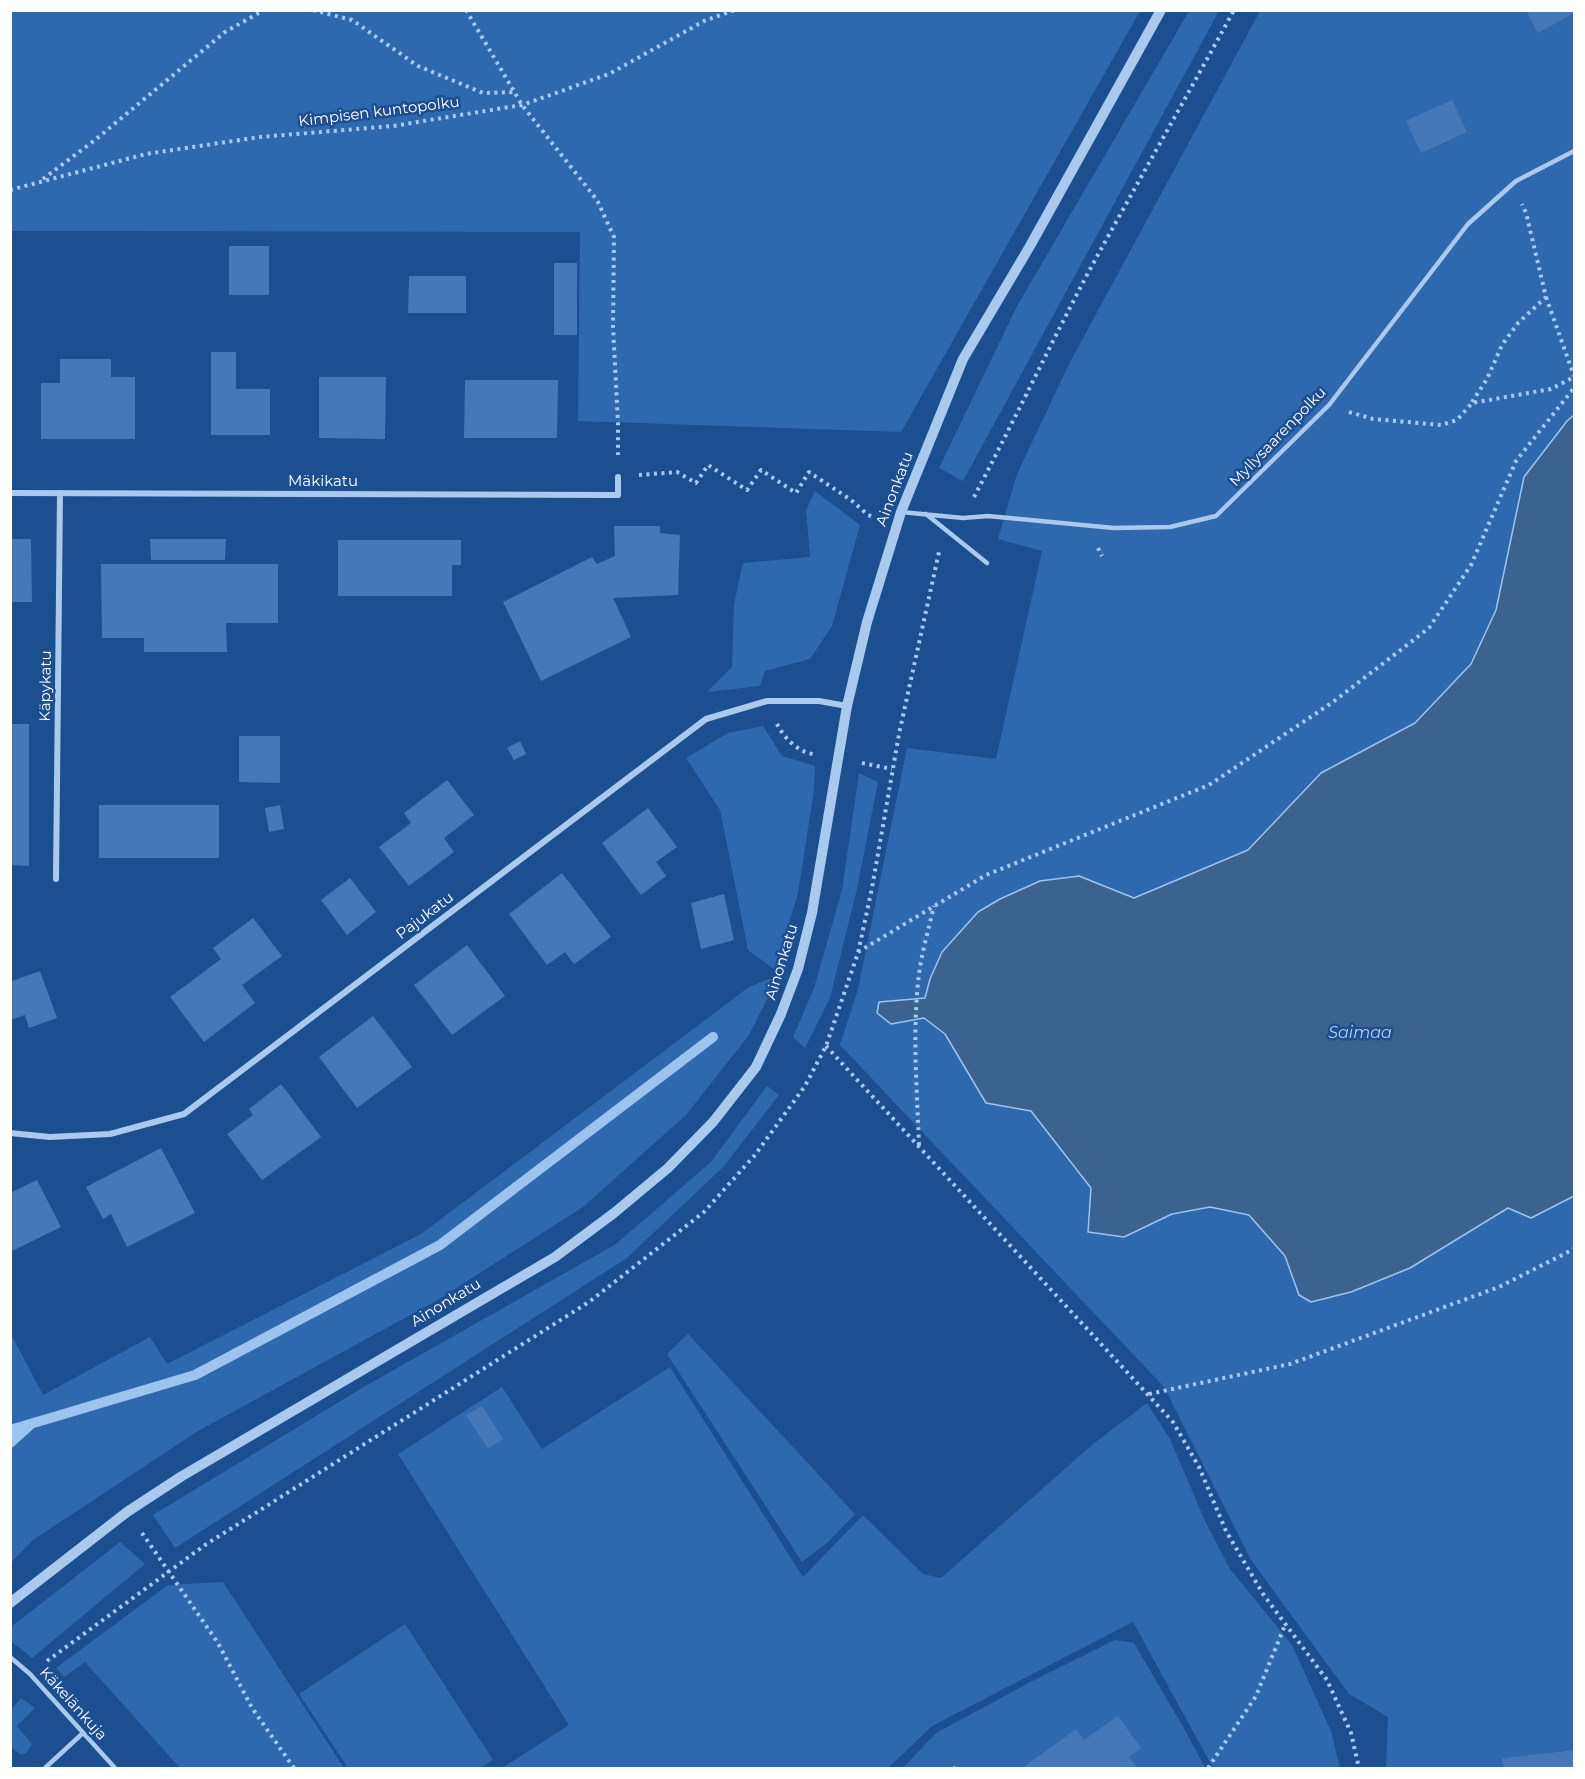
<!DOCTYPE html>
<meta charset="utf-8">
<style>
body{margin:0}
#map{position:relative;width:1585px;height:1779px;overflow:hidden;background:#1b4f8f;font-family:Montserrat,sans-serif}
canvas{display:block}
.frame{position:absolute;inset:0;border:12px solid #fff;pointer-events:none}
</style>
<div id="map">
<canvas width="1585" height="1779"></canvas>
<div class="frame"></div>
</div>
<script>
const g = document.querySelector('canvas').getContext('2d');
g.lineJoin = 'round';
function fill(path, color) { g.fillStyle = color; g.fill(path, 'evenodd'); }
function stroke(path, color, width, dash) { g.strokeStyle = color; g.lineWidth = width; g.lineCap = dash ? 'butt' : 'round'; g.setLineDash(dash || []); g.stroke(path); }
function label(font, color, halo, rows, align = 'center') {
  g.font = font + ' Montserrat,sans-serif'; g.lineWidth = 5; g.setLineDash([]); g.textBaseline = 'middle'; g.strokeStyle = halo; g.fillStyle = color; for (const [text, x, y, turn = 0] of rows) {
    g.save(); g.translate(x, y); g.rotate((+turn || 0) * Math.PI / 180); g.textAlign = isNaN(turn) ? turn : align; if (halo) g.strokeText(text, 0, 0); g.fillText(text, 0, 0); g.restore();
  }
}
const green = new Path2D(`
 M11,10H1140V11L901,432L578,421L580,232L11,231Z
 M1189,11H1219L963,481L939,468L1017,306Z
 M1260,11H1574V415L1567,421L1524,477L1496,610L1472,664L1415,723L1321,773L1248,850L1134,898L1079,876L930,979L925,998L879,1002L892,1024L924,1018L945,1034L986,1103L1031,1111L1091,1188L1124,1237L1172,1214L1210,1207L1249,1215L1285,1257L1299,1295L1410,1268L1509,1208L1531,1218L1574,1196V1750L1503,1758L1504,1768H1386L1388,1717L1349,1694L1251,1560L1164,1387L840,1045L858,989L907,748L996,759L1042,551L998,539L1017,474L1069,364Z
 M815,491L860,525L832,626L810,659L765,671L760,686L707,692L732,667L734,604L743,563L810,557L806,510Z
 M763,726L782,756L815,766L814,790L798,893L775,970L748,950L720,810L686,758L728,733Z
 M859,773L878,782L857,889L830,998L805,1048L793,1037L814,988L842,890Z
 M779,975L749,1035L686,1115L583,1207L436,1301L198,1431L33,1540L11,1563V1334L43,1395L150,1337L167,1364L421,1234L749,987Z
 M767,1086L779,1095L724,1166L627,1258L175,1548L153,1515L362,1388L616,1244L711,1162Z
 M688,1334L855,1514L828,1542L802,1562L667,1354Z
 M670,1367L803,1577L863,1515L923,1574L941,1578L1093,1444L1147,1403L1170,1439L1205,1521L1230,1569L1292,1645L1331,1731L1340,1768H1213L1133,1622L932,1726L888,1768H502L569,1725L398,1454L502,1387L542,1449Z
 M120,1542L145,1564L32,1658L11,1641V1627Z
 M223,1582L344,1768H180L85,1662L64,1677L56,1668L168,1585Z
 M405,1624L493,1760L480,1768H348L299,1694Z
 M1115,1640L1134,1643L1185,1730L1205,1768H903L936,1733L1036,1679Z
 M21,1698L35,1708L17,1726L32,1744L26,1753L21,1755L10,1746L11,1710Z`);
const water = new Path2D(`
 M1574,415V1196L1531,1218L1508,1208L1410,1268L1351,1292L1311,1302L1299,1295L1285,1256L1249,1215L1210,1207L1172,1214L1124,1237L1088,1232L1091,1188L1031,1111L986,1103L945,1034L924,1018L891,1024L877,1013L879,1002L925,998L930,979L942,952L978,912L1000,899L1040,881L1079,876L1134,898L1248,850L1321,773L1415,723L1471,664L1496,610L1524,477L1567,421Z`);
const stream = new Path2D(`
 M10,1430L195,1375L440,1245L713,1037
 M10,1443L30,1425`);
const building = new Path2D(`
 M1526,10H1574V13L1538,33Z
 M1452,100L1467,132L1421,153L1406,121Z
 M229,246H269V295H229Z
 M554,263H577V335H554Z
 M409,276H466V313H408Z
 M211,352H236V389H270V435H211Z
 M60,359H111V377H135V439H41V383H60Z
 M319,377H386L385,439L319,438Z
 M465,380H558L557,438H464Z
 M614,526H660V533L680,535L678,595L613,598L631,637L541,681L503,602L592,557L597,564L615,556Z
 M10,539H31L32,602H10Z
 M150,539H226L225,560H151Z
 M338,540H461V565H452V596H338Z
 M101,564H278V623H226L227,652H144V638H102Z
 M10,724H29V866L10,865Z
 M239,736H280V783L239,782Z
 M520,741L526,754L514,760L507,748Z
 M447,780L474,815L444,838L454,852L409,886L379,847L411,823L404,813Z
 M99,805H219V858H99Z
 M280,805L284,829L269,832L265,808Z
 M648,808L677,847L656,862L666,876L641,895L602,843Z
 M562,873L611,937L574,964L565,952L547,965L509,914Z
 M350,878L376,912L347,935L321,900Z
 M724,894L734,940L701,949L691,903Z
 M253,918L282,956L242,985L255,1003L204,1042L170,997L221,959L213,948Z
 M467,945L505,996L452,1035L414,985Z
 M40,971L57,1018L29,1028L25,1015L10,1020V977L12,981Z
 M373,1016L412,1067L357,1108L319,1057Z
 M281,1084L321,1137L262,1180L227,1134L253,1115L249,1109Z
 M161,1148L195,1213L127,1247L111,1214L103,1219L86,1187Z
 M37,1180L61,1227L10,1252V1193Z
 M482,1406L503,1439L488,1449L466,1415Z
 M1118,1716L1141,1748L1129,1757L1138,1768H1022L1076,1729L1084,1740Z
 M1574,1750V1768H1504L1502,1758Z`);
const path = new Path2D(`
 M313,10L352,20L418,66L483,93L514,92
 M466,10L522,105L597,200L614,237L613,327L618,423V455
 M43,179L95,140L225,32L264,10
 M10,190L146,154L260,137L393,126L522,105L609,74L704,21L735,10
 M1546,297L1574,376
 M1472,402L1487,379L1502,345L1518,323L1546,297L1526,213L1522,204
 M1349,412L1373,419L1441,425L1457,420L1472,403L1551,389L1574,377
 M639,475L677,472L696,483L708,465L747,490L761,470L796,493L809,472L851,500L868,515L874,517
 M974,497C1013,423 1049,347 1088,273C1136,185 1186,98 1234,10
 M1098,548L1102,556
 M777,724C784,738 798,752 813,754
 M862,763L892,769
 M858,952L986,875L1209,785L1333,702L1429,628L1471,565L1516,461L1574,388
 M826,1046L1173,1422L1199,1467L1226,1531L1263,1594L1327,1680L1351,1733L1359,1768
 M919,1145C917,1089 912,1030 919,974C922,951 929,928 934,906
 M1149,1394L1290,1364L1499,1287L1574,1249
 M142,1533L218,1643L252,1708L294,1768
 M47,1661L205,1545L589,1302L704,1212L755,1155L805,1086L826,1046L858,953L872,888L899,734L939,552
 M953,1767L954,1768
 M1208,1768L1256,1696L1285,1625`);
const service = new Path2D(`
 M901,512L963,518L988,516L1114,528L1170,527L1216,516L1329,405L1468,224L1516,181L1574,151
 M926,514L987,563
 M10,1657L30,1674L115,1768
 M45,1768L83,1733`);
const minor = new Path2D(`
 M10,493L618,495V477
 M56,879L60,493
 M10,1133L50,1137L110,1134L184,1114L706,719L767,701H819L847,706`);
const tertiary = new Path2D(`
 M10,1603L127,1512L182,1476L555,1257L614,1213L668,1168L713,1122L756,1067L781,1014L798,969L812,913L847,706L867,622L901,512L963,359L1030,246L1161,10`);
const streetNames = [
 ["Kimpisen kuntopolku",379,112,-7],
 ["Myllysaarenpolku",1278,437,-46],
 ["Mäkikatu",323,482],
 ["Ainonkatu",895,489,-69],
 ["Käpykatu",46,686,-89],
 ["Pajukatu",425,916,-37],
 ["Ainonkatu",782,962,-73],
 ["Ainonkatu",446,1303,-31],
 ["Käkelänkuja",73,1704,48]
];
const waterNames = [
 ["Saimaa",1360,1033]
];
fill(green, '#2e69ad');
fill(water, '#3c6290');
stroke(water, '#9cc4f0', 1.5);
stroke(stream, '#9cc4f0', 10);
fill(building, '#4478b7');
stroke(path, '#a9c9ee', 4, [3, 4.5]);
stroke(service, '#a9c9ee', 4.5);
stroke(minor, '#a9c9ee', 6);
stroke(tertiary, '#a9c9ee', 10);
label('15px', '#fff', '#1b4f8f', streetNames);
label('italic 16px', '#b5d3f5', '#1b4f8f', waterNames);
</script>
